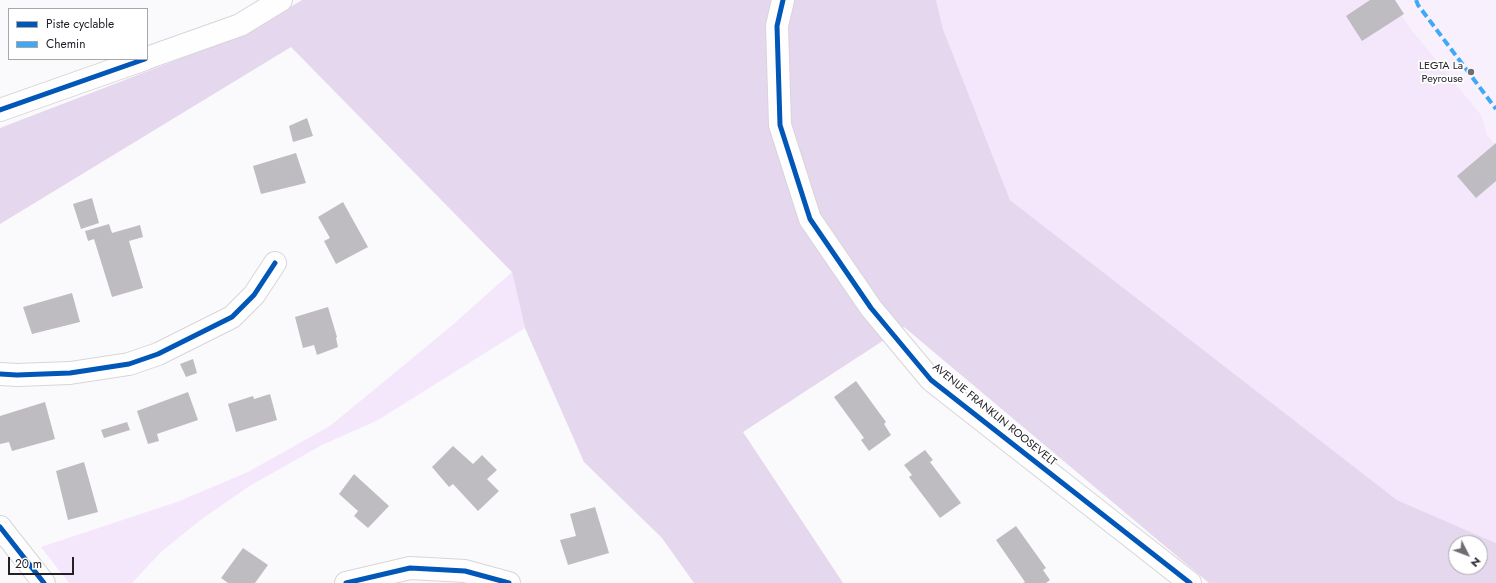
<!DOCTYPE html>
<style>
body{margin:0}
#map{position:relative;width:1496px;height:583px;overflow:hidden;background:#faf9fb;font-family:Jost,sans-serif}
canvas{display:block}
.legend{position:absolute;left:8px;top:8px;width:140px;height:52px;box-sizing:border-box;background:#fff;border:1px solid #a8a6a9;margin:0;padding:5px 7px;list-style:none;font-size:12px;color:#252028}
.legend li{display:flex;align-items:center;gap:8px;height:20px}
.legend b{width:20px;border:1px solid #a8a6a9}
.north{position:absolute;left:1448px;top:535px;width:40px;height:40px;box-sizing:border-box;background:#fff;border:1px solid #a8a6a9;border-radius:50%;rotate:132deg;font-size:11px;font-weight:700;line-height:16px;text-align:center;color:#252028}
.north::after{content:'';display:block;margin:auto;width:14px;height:18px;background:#706c72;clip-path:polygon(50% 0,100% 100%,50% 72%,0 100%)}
.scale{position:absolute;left:8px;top:557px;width:66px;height:18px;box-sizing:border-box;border:2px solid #252028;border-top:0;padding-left:5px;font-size:12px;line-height:14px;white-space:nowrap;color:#252028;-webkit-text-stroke:3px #fff;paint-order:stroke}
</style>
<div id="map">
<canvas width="1496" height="583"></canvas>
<ul class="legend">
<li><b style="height:5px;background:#0057b8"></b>Piste cyclable</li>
<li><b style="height:5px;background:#3fa9f5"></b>Chemin</li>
</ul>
<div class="north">N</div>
<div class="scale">20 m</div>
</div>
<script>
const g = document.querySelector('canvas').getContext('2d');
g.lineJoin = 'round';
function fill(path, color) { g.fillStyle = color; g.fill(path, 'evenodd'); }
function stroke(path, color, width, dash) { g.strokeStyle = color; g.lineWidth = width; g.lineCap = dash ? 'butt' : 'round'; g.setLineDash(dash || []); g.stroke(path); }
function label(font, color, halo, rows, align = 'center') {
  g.font = font + ' Jost,sans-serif'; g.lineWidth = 3.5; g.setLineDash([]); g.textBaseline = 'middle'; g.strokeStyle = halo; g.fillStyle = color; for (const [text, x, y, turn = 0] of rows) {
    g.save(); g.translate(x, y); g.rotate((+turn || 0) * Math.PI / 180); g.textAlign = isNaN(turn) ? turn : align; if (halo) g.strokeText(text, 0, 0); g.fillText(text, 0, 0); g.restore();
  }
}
const built = new Path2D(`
 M1391,0H1496V145L1487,135L1482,116L1411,29Z`);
const green = new Path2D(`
 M936,0H1391L1411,29L1482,116L1487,135L1496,145V543L1397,500L1010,200L943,29Z
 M512,272L525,328L378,420L320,446L248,487L199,521L161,552L132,583H69L41,547L177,502L248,472L330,426L449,328Z`);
const forest = new Path2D(`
 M302,0H936L943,29L1010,200L1397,500L1496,543V583H1209L904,327L743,432L843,583H694L662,538L584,462L525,328L512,272L291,47L0,224V128L247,33ZM1456,543H1480V567H1456Z`);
const building = new Path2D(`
 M1370,0H1395L1404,14L1362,41L1346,16Z
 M307,118L313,136L293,142L289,126Z
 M1496,143V181L1476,198L1457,176Z
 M296,153L306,183L261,194L253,166Z
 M92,198L99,223L81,229L73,204Z
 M343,202L368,247L336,264L324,241L330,238L318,217Z
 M109,224L112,233L140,225L143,237L129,241L143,288L112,297L94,239L88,241L85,231Z
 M72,293L80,322L32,334L23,307Z
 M328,307L337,337L336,338L338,347L317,355L314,345L303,348L295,317Z
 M193,359L197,373L186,377L180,364Z
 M856,381L886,422L884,424L891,435L869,451L861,440L864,438L834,397Z
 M188,392L198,420L157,434L159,441L148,444L137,411Z
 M270,394L277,420L236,432L228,404L253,396L254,399Z
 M45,402L55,439L12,451L9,442L0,444V416Z
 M127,422L130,430L104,438L101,430Z
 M453,446L473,464L482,455L497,470L487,479L499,491L478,511L453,484L449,487L432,467Z
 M925,450L933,460L930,462L961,503L940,518L909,477L912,475L904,465Z
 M84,462L98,512L68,520L56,471Z
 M354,474L389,506L368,528L354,516L358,511L339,494Z
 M595,507L609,553L568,565L560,540L576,536L570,514Z
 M1016,526L1046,568L1043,570L1050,580L1046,583H1023L1025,582L996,540Z
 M243,548L268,565L255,583H228L221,578Z`);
const minor = new Path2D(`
 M783,0L777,26L780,125L810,219L871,308L931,380L1190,583
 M147,58L240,25L281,0
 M0,110L145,59
 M0,374L17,375L70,373L129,364L158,354L232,317L254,295L275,263
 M0,527L44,583
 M346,583L410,568L465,571L509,583`);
const quiet = new Path2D(`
 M1416,0L1418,5L1496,109`);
const cycleway = new Path2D(`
 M783,0L777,26L780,125L810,219L871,308L931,380L1190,583
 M0,110L145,59
 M0,374L17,375L70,373L129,364L158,354L232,317L254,295L275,263
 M0,527L44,583
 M346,583L410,568L465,571L509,583`);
const markers = [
 [1471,72,4,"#706c72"]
];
const poiNames = [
 ["LEGTA La",1463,66],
 ["Peyrouse",1463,79]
];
const streetNames = [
 ["AVENUE FRANKLIN ROOSEVELT",994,415,39]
];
fill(built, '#f8f0fd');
fill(green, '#f4e7fc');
fill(forest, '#e5d7ed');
fill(building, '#bfbcc1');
stroke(minor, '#d8d5da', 24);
stroke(minor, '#fefefe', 22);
stroke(quiet, '#3fa9f5', 4, [8, 4]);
stroke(cycleway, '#0057b8', 5);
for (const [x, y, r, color] of markers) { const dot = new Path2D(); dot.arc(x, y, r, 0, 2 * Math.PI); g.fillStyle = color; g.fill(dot); stroke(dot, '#fff', 1.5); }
label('11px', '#252028', '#fff', poiNames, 'right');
label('11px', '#252028', '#fff', streetNames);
</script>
